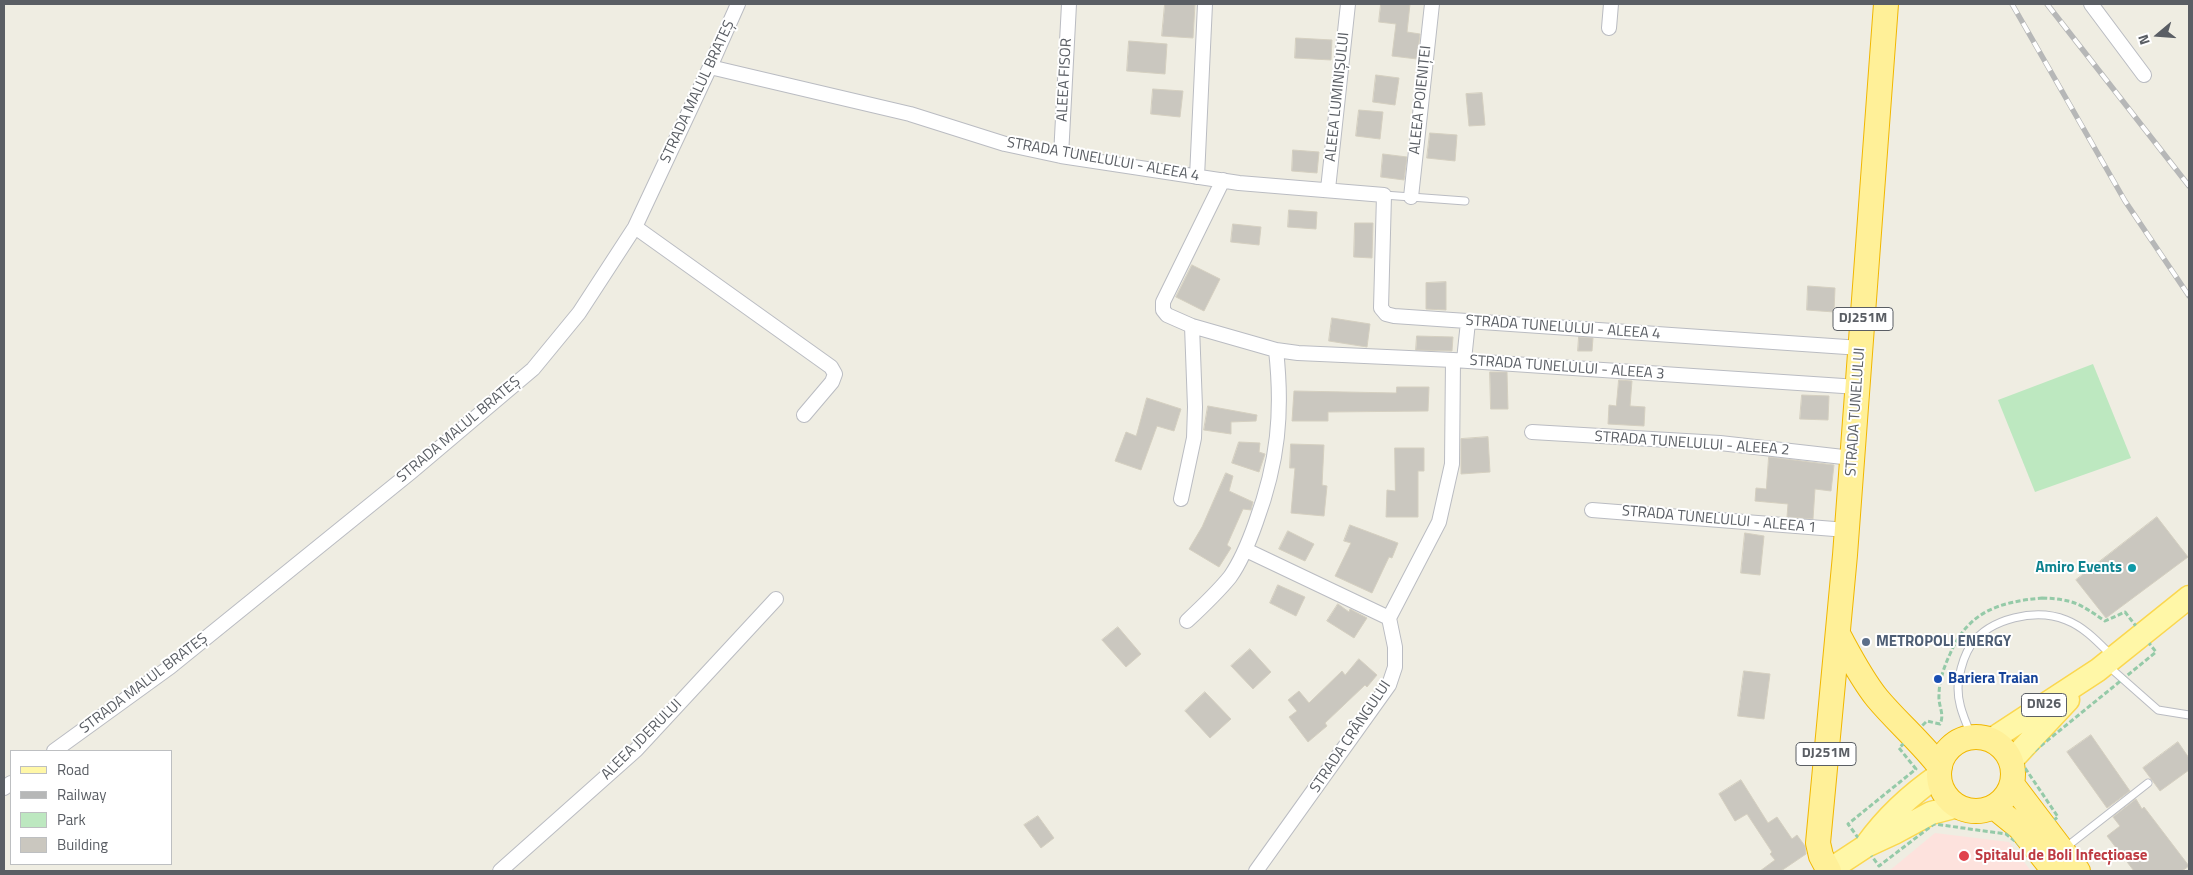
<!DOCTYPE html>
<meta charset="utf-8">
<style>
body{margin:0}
#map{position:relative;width:2193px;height:875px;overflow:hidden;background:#efede2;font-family:"Titillium Web",sans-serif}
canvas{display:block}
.frame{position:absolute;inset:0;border:5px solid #5a5e64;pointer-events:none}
.legend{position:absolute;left:10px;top:750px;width:162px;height:115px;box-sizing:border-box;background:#fff;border:1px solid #bdbfc1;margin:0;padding:6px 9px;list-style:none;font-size:15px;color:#5a5e64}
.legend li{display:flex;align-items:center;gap:10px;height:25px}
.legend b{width:25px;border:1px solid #bdbfc1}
.north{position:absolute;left:2133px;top:10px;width:50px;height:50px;-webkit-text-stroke:4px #fff;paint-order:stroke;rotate:252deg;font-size:14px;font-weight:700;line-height:20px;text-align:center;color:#5a5e64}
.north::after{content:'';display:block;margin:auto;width:18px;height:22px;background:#5a5e64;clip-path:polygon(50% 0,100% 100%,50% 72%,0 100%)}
</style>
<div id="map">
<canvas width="2193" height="875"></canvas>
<div class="frame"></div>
<ul class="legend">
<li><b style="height:6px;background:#fff7a7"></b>Road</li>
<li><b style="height:6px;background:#b6b7b7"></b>Railway</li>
<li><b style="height:14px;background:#bde8c0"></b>Park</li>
<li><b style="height:14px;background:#cac7bf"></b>Building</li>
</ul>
<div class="north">N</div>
</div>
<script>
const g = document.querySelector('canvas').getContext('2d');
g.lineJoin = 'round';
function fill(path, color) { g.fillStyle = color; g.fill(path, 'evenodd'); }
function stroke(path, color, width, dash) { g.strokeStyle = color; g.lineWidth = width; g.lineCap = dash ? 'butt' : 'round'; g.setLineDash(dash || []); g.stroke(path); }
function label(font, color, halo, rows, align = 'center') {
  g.font = font + ' "Titillium Web",sans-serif'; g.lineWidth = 4; g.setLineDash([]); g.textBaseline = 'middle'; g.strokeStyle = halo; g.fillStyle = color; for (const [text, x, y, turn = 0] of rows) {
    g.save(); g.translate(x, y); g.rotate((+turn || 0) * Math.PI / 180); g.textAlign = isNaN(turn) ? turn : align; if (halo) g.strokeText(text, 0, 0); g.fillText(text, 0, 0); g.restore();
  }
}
const medical = new Path2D(`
 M1935,833L2009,842L2031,871H1889Z`);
const green = new Path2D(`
 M2093,364L2131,458L2035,492L1998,400Z`);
const building = new Path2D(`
 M1165,4H1195L1193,38L1162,36Z
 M1381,4H1410L1407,32L1420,34L1417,59L1392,56L1396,24L1379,22Z
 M1296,38L1332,40L1331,60L1295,58Z
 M1129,41L1167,44L1165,74L1127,71Z
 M1376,75L1399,78L1395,105L1373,102Z
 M1153,89L1183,91L1180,117L1151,114Z
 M1482,93L1485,125L1469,126L1466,94Z
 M1359,110L1383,112L1380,139L1356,136Z
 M1430,133L1457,135L1455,161L1427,158Z
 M1293,150L1319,152L1317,173L1292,171Z
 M1383,154L1407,157L1404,180L1381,177Z
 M1289,210L1317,212L1316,229L1288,227Z
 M1355,223H1373L1372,258L1354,257Z
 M1233,224L1261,227L1259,245L1231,242Z
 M1192,265L1220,279L1204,311L1176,297Z
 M1446,282V310L1426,309V283Z
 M1808,286L1835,288L1834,312L1807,310Z
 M1332,318L1370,324L1367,347L1329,341Z
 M1417,336L1453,337L1452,351L1416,350Z
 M1579,337L1593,338L1592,351H1578Z
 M1490,372H1507L1508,409H1491Z
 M1619,380L1632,381L1630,406L1645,407L1644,426L1608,424L1609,405L1616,406Z
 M1397,387H1429L1428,411L1328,412V421H1292L1294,391L1396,393Z
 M1802,395L1829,396L1828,420L1800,419Z
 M1147,398L1181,409L1174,431L1157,426L1141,470L1115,461L1126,432L1136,436Z
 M1208,406L1257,415L1256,421L1231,422V434L1204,430Z
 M1488,437L1490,472L1461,474V439Z
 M1239,442L1260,443L1259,452L1265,454L1259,472L1232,463Z
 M1291,444L1324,445L1322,485L1327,486L1324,516L1291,513L1295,468H1290Z
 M1395,448H1424V471H1418V517H1386L1387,490L1395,491Z
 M1769,457L1834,465L1831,491L1815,489L1813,519L1787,517L1788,504L1755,501L1756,488L1766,489Z
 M1226,473L1233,476L1229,491L1253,502L1251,510L1243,509L1227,545L1231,548L1219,567L1189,549L1202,527Z
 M2157,517L2188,557L2106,618L2076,580Z
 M1350,525L1398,543L1392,558L1389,557L1372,593L1335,576L1351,543L1344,541Z
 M1288,531L1314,544L1305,561L1279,549Z
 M1745,533L1764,536L1760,575L1741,573Z
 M1278,585L1305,597L1296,616L1270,603Z
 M1338,604L1349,612L1350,609L1367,618L1354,638L1327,621Z
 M1118,627L1141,654L1126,667L1102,640Z
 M1250,649L1271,672L1253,689L1231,666Z
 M1359,659L1377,675L1367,687L1365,685L1325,723L1327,726L1308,742L1289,717L1297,711L1288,700L1299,691L1309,703L1342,671L1345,675Z
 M1744,671L1770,674L1764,719L1738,716Z
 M1205,692L1231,719L1210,738L1185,711Z
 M2091,735L2130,791L2107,808L2067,752Z
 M2178,742L2189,758V770L2160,791L2143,768Z
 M1741,780L1768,823L1777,817L1792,839L1797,835L1805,846L1806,854L1781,871H1760L1775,860L1770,854L1772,852L1747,814L1735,821L1719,794Z
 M2136,799L2142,809L2144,807L2189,866L2182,871H2134L2107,836L2120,826L2113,817Z
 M1038,816L1054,838L1041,848L1024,825Z`);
const path = new Path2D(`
 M2042,598C2073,599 2080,604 2105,621L2125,612L2156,652L2021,762L2058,817L2020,845L2006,834L1934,824L1879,866L1848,824L1916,769L1899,748L1927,721L1940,724C1945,714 1938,706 1939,695C1939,681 1944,667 1950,654C1968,612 1998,602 2042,598Z`);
const service = new Path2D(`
 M1384,195L1465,201
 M2107,665L2158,710L2189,715
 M1972,737C1964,718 1955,699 1959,678C1961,667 1965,654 1971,645C1990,618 2036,608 2066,620C2084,627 2097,641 2111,655
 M2065,848L2148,783`);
const minor = new Path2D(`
 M2091,4L2144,75
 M1609,28L1611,4
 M710,67L910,114L1005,144L1061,156L1239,183L1384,195L1381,308L1386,314L1394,316L1861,348
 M1061,156L1069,4
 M1197,177L1205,4
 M1223,180L1163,302V310L1167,315L1192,326L1276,350L1298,353L1453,360L1858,387
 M1328,189L1348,4
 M1411,197L1432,4
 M635,227L831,367L835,374L832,382L804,415
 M1464,360L1468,322
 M1532,432L1720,443L1852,458
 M1181,499L1194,438L1195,407L1192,326
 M1592,510L1847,530
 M1246,550L1389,618
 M1187,621C1202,607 1217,593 1230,577C1242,560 1249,542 1256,522C1278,462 1283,413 1276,350
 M54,751L170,667L411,472L533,369L579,313L635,227L710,67L738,4
 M4,788L11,783
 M500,871L636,750L776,599
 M1256,871L1389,685L1395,667V647L1389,618L1439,522L1452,464L1453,360`);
const primary = new Path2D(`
 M1991,740L2098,670L2189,597
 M2011,761L2068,700
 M1867,844C1887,816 1910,795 1939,775
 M1828,871L1866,846L1894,833L1931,813L1958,806`);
const trunk = new Path2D(`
 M1838,634C1850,656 1861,678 1877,698C1897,722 1921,742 1940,767
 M1939 774a37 37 0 1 1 74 0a37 37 0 1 1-74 0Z
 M2012,784L2078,871
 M1994,807L2020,828L2054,871
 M1829,871L1821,856L1818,843L1845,555L1886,4`);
const rail = new Path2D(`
 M2012,4L2125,201L2189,296
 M2047,4L2189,186`);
const markers = [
 [2132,568,5,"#0f9aa8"],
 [1866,642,5,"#5c6f8a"],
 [1938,679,5,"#1a4fb4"],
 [1964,856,6,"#e0444e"]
];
const shields = [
 [1863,319,60],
 [2044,705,45],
 [1826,754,60]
];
const shieldNames = [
 ["DJ251M",1863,319],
 ["DN26",2044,705],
 ["DJ251M",1826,754]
];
const streetNames = [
 ["ALEEA FISOR",1065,80,-87],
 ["STRADA MALUL BRATEȘ",698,92,-65],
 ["ALEEA LUMINIȘULUI",1338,97,-84],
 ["ALEEA POIENIȚEI",1421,100,-84],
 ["STRADA TUNELULUI - ALEEA 4",1103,160,10],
 ["STRADA TUNELULUI - ALEEA 4",1563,328,4],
 ["STRADA TUNELULUI - ALEEA 3",1567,368,4],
 ["STRADA TUNELULUI",1856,412,-86],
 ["STRADA MALUL BRATEȘ",459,430,-40],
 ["STRADA TUNELULUI - ALEEA 2",1692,444,4],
 ["STRADA TUNELULUI - ALEEA 1",1719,520,5],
 ["STRADA MALUL BRATEȘ",144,684,-37],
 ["STRADA CRÂNGULUI",1351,737,-56],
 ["ALEEA JDERULUI",642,740,-45]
];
const cultureNames = [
 ["Amiro Events",2122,568]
];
const serviceNames = [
 ["METROPOLI ENERGY",1876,642]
];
const transitNames = [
 ["Bariera Traian",1948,679]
];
const healthNames = [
 ["Spitalul de Boli Infecțioase",1975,856]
];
fill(medical, '#fde2dd');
fill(green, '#bde8c0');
fill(building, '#cac7bf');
stroke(building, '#d4cfc0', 1);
stroke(service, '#babcc2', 9);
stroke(minor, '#babcc2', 16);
stroke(primary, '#fbd74f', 25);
stroke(trunk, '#f1b700', 26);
stroke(path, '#95caa8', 3, [5, 2.5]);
stroke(service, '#fff', 7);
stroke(minor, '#fff', 14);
stroke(primary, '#fff7a7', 22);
stroke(trunk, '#fff098', 24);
stroke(rail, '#b6b7b7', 5.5);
stroke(rail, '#fff', 4, [11]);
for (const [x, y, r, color] of markers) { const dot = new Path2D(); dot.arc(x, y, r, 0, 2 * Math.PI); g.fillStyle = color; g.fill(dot); stroke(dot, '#fff', 2); }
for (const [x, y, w] of shields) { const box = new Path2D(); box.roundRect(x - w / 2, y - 11.5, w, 23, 4); g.fillStyle = '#fff'; g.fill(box); stroke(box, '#5a5e64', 1); }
label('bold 14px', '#5a5e64', null, shieldNames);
label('15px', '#5a5e64', '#fff', streetNames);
label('bold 15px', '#0d838f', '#fff', cultureNames, 'right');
label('bold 15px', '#4e5e75', '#fff', serviceNames, 'left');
label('bold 15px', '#164399', '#fff', transitNames, 'left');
label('bold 15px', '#be3a42', '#fff', healthNames, 'left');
</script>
